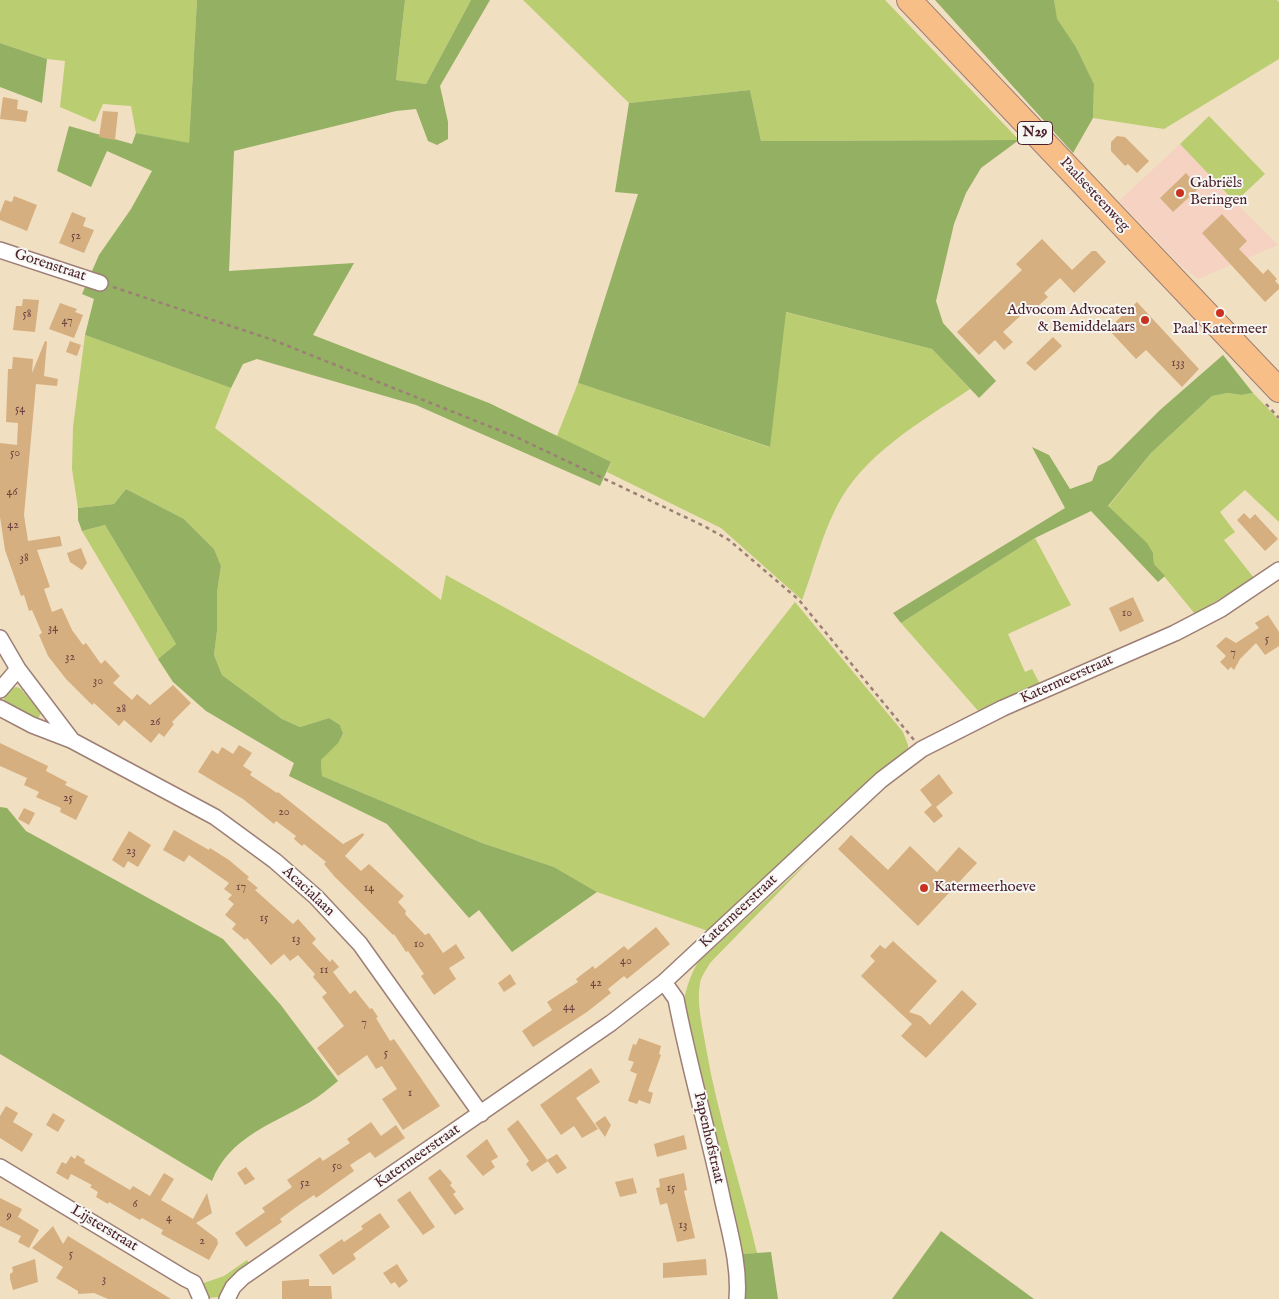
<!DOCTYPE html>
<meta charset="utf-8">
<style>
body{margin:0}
canvas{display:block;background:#f0dfc0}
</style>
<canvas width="1279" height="1299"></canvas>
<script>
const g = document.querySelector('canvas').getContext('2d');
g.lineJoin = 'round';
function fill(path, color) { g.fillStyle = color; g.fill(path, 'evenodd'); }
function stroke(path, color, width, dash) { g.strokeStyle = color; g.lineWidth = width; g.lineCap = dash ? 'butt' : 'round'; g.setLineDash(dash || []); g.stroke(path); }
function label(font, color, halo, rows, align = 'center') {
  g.font = font + ' "IM FELL English",serif'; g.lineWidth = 4; g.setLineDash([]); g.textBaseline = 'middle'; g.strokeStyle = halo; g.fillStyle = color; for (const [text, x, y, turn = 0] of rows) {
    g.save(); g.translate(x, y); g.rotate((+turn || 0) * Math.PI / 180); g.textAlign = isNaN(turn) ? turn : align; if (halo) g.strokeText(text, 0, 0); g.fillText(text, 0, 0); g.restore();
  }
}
const built = new Path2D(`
 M1180,144L1235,202L1278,245L1198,279L1181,266L1119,201Z`);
const green = new Path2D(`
 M0,0H197L189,144L136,133L131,106L103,104L95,122L60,107L65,61L47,59L0,43Z
 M405,0H471L426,84L396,80Z
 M523,0H885L1019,140L761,141L750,90L629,103Z
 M1054,0H1277L1279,2V59L1164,129L1093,118L1094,84L1076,47L1056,19Z
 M1209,116L1265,174L1235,202L1180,144Z
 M785,312L932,349L970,389C921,422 862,454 835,510C821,538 813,571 802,600L721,528L607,472L611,463L557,436L578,383L769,447Z
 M85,335L231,388L215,428L441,600L446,575L704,718L795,602L903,732L908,745V753L834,813L708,931L597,892L554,867L482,843L322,776L321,760L343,735L340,725L329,718L300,727L282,719L222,675L214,655L217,631V592L221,566L214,549L184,519L126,489L114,504L78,508L72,469L73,427Z
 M1228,393L1241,395L1253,393L1279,420V522L1245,490L1220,512L1235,532L1224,540L1254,578L1195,614L1154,564L1153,553L1108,507L1151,453L1212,396Z
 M105,525L176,644L158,659L82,531Z
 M1035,538L1071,605L1008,634L1025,672L1032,669L1041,686L980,713L901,623Z
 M17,687L21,689L41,713L38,719H33L4,703C3,694 9,688 17,687Z
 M810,860L710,963C707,969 701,976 700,983C696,1004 703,1028 706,1048C718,1118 741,1184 757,1253L742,1254L683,1009C685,991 689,978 698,962Z
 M247,1260L250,1265L219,1297L208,1298L201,1284L224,1276Z`);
const forest = new Path2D(`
 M197,0H405L396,80L426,84L471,0H490L440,86L448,122V139L437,145L428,141L416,109L396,111L234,151L229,271L354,263L313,335L489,403L611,462L600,486L416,405L257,359L243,364L231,388L85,335L94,299L82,294L99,255L131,209L152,171L107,151L91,187L57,171L69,126L132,144L136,133L189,143Z
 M935,0H1054L1057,19L1076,47L1094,84L1093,118L1073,153Z
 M0,43L47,59L42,103L0,87Z
 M750,90L761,141L1019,140L981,168L966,193L954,224L936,301L943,323L996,381L979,398L932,349L786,312L770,447L578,383L638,194L615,192L629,103Z
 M1223,355L1253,393L1241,395L1228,393L1212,396L1151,453L1108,506L1147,543L1153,553L1154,564L1165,576L1158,582L1091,511L1035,538L901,623L893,613L1065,508L1032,447L1049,455L1070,489L1092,481L1098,466L1110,460L1160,410Z
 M126,489L184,519L214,549L221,566L217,592V631L214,655L222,675L282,719L300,727L329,718L340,725L343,734L338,743L321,760L322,776L482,843L554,867L597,892L512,952L479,910L469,918L387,824L289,776L294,763L206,711L173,682L158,659L176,644L105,525L82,531L78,520V508L114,504Z
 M0,807L7,808L26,831L223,939L280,1004L338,1081C329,1088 320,1096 310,1102C273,1124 229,1137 212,1181L0,1054Z
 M941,1231L1034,1299H892Z
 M771,1252L778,1299H744L742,1254Z`);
const building = new Path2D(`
 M3,97L18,100L17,109L28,111L26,122L0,119Z
 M103,111L118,112L115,140L99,137Z
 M1117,136L1125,137L1149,161L1137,173L1128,164L1125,166L1111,151V142Z
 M1186,173L1199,188L1173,212L1160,198Z
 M14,196L37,205L27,231L0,220V213L5,200L12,202Z
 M72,212L86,218L83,226L94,230L84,253L59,243Z
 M1222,214L1247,241L1239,249L1263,274L1268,269L1277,279L1275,281L1279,285V289L1265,302L1202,233Z
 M1042,239L1072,270L1092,251H1096L1106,262L1074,293L1060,278L1044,293L1048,297L1036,308L1032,305L1003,332L1013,342L1004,350L995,340L979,355L957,332L1022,270L1016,264Z
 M23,299L39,300L35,332L13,330L16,306H22Z
 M1137,302L1199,369L1182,387L1146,350L1136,359L1108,329Z
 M60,303L77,309L75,312L83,315L74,338L49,329Z
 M1053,337L1062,346L1035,371L1026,363Z
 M45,341L47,342L44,376L58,379L57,386L36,384L24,515L28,541L60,536L62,546L37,550L50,587L44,589L52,612L62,608L72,630L83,645L86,643L101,664L105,660L120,676L113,683L132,700L137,694L150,705L173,685L191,703L172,722L174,724L164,737L159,733L151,743L124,720L119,726L94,703L92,705L66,679L48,656L39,635L42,633L32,610L29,611L24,595L21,596L5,550L0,517V443L17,445L18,423L6,422L8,369H12L13,357L33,359L32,373Z
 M70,341L81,345L77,356L66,352Z
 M1244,513L1250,519L1255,514L1278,539L1265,551L1237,520Z
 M81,548L87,563L82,570L70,562L67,553Z
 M1133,597L1144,621L1120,632L1109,608Z
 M1268,615L1279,632V646L1265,655L1256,643L1240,659L1234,670L1231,667L1228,670L1220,662L1226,656L1216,646L1226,637L1236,643L1259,628L1255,623Z
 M0,743L48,766L46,771L67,782L65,785L88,796L76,820L60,812L61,808L36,797L39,792L24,785L27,778L0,766Z
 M239,745L252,753L243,766L252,772L250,775L277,793L278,792L343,844L363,833L364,835L345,856L361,871L369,864L404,896L398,902L406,911L405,914L425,935L429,933L443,953L456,944L465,958L449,968L456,979L434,995L421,976L424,974L408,951L406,952L394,934L393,935L334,876L324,864L326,862L304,844L302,846L294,839L296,836L276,821L274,824L243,799L198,772L212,750L218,754L222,747L233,754Z
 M939,774L953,793L936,807L943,816L934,823L924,812L932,805L920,790Z
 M24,808L35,813L29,825L18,819Z
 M174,830L209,850L210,848L229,860L249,877L247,879L258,888L255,890L293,924L298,919L316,939L312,943L330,962L332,959L339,967L333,972L350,994L355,990L370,1009L372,1008L378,1017L376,1018L390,1041L394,1039L440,1106L403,1130L382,1099L397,1089L382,1066L376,1069L367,1055L338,1076L317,1048L344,1026L322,997L327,993L313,977L315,974L298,955L290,961L284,954L271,965L247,938L245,940L232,929L236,924L225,915L234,904L228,899L232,895L224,889L229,883L189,855L184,862L163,850Z
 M129,831L151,845L138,867L128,861L124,868L112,860Z
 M851,835L888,870L910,846L937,872L959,847L977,863L918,926L838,849Z
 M656,927L670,944L627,979L624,976L608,989L611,993L587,1012L533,1047L522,1031L552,1010L547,1002L578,982L576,979L593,966L595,969L624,946L628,950Z
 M893,941L937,981L909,1012L921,1016L930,1025L962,990L977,1004L926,1058L901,1036L912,1024L861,976L875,961L870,956L880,945L885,949Z
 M510,974L516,984L504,992L498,983Z
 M639,1038L661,1046L659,1054L661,1055L648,1091L653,1093L650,1104L639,1100L637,1104L628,1101L637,1074L630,1071L634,1062L628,1060L633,1044L636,1045Z
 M591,1068L600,1082L576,1098L598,1129L582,1138L574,1126L561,1135L540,1105Z
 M6,1106L18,1113L13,1122L33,1134L22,1152L0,1138V1116Z
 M53,1113L65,1120L58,1132L46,1125Z
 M605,1116L611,1125L605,1137L595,1123Z
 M518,1120L548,1161L532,1172L526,1164L529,1161L507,1129Z
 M371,1122L381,1136L396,1125L405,1138L375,1158L370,1152L350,1165L354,1171L316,1198L314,1195L299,1205L280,1219L282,1222L246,1247L235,1233L265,1212L262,1208L292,1187L287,1180L320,1157L323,1161L350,1143L347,1139Z
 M684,1135L687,1149L657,1157L654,1144Z
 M487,1139L498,1157L491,1161L495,1167L483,1176L466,1156Z
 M557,1154L567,1168L557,1174L547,1160Z
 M77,1155L85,1160L84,1163L130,1190L133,1186L150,1196L164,1173L174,1179L161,1200L193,1219L207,1193L212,1213L196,1223L217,1239L218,1244L209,1260L161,1234L163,1230L142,1218L140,1220L109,1202L108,1204L96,1197L98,1192L90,1187L92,1185L71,1174L68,1180L56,1173L62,1162L66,1164L71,1156L75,1159Z
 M246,1167L255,1179L245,1185L237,1173Z
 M440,1169L452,1183L450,1185L456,1192L453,1194L464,1209L455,1215L428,1178Z
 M684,1173L687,1190L684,1191L695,1238L677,1242L667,1203L660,1205L656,1188L660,1187L659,1179Z
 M633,1178L637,1193L620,1197L615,1182Z
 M410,1191L435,1227L423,1235L397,1200Z
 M0,1198L22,1209L18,1217L39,1230L29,1248L18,1242L21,1236L0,1226Z
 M380,1213L390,1227L353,1254L356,1259L333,1275L319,1255L342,1239L344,1242L363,1229L361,1226Z
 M53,1226L63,1244L68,1236L171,1299H108L94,1293L78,1294V1291L56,1278L63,1267L32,1248Z
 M35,1259L38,1282L13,1290L10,1279V1274L13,1272L12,1267Z
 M706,1259L707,1275L663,1278V1263Z
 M397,1264L408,1281L399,1288L395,1282L391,1284L383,1273Z
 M309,1279V1286H331L332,1299H282V1281Z`);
const path = new Path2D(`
 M113,287L273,340L516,437L704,526L729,540L799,600L914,740
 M1266,404L1279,418`);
const minor = new Path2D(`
 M0,250L100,283
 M0,638L18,669L71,739
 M0,690L18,669
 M0,708L32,725L71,740L215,817L275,861L316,897L360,944L481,1114
 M664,982L676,999C689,1066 708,1131 722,1197C729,1230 740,1265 737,1299
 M0,1167L186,1279L194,1283L201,1299
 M227,1299L233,1287L243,1277L611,1023L664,982L881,780L922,749L1003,708L1175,633L1221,609L1279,570`);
const primary = new Path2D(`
 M909,0L1279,390`);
const markers = [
 [1180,193,5,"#c8321e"],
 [1220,313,5,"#c8321e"],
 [1145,320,5,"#c8321e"],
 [924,888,5,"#c8321e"]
];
const numberNames = [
 ["52",76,237],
 ["58",27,315],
 ["47",67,322],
 ["133",1178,364],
 ["54",20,410],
 ["50",15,454],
 ["46",12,493],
 ["42",13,526],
 ["38",24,559],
 ["10",1127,614],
 ["34",53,629],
 ["5",1267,640],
 ["7",1233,654],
 ["32",70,658],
 ["30",98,682],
 ["28",121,710],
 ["26",155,723],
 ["25",68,799],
 ["20",284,813],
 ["23",131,852],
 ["17",241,888],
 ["14",369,889],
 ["15",264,919],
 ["13",296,940],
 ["10",419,945],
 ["40",626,962],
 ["11",324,971],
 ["42",596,984],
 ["44",569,1008],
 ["7",364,1024],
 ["5",386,1054],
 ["1",410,1094],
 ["50",337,1167],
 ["52",305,1184],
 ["15",671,1189],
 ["6",135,1205],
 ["9",9,1217],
 ["4",169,1219],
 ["13",683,1226],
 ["2",202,1242],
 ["5",71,1255],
 ["3",104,1280]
];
const shields = [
 [1035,133,35]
];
const shieldNames = [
 ["N29",1035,133]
];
const poiNames = [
 ["Gabriëls",1190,184],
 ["Beringen",1190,201],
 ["Advocom Advocaten",1135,311,"right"],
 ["& Bemiddelaars",1135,328,"right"],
 ["Paal Katermeer",1220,330,"center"],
 ["Katermeerhoeve",934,888]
];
const streetNames = [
 ["Paalsesteenweg",1094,195,47],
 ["Gorenstraat",50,266,18],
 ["Katermeerstraat",1067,680,-24],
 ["Acacialaan",308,892,43],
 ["Katermeerstraat",739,912,-43],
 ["Papenhofstraat",708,1138,77],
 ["Katermeerstraat",418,1157,-35],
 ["Lijsterstraat",104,1229,31]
];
fill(built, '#f5d2c2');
fill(green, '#bacd71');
fill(forest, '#93b063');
fill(building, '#d6af80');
stroke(minor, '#9d7f76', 18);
stroke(primary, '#9d7f76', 26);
stroke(path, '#9d7f76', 2.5, [4, 4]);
stroke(minor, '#fff', 15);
stroke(primary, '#f7be87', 24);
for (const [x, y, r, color] of markers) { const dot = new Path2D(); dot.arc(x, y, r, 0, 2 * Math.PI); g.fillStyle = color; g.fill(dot); stroke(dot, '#f6f6f2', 2); }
label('12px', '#6d4340', null, numberNames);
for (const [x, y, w] of shields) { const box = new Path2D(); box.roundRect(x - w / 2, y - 11.5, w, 23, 4); g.fillStyle = '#f6f6f2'; g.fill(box); stroke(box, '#4a1f2b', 1); }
label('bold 14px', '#4a1f2b', null, shieldNames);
label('15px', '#4a1f2b', '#f6f6f2', poiNames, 'left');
label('15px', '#4a1f2b', '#f6f6f2', streetNames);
</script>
